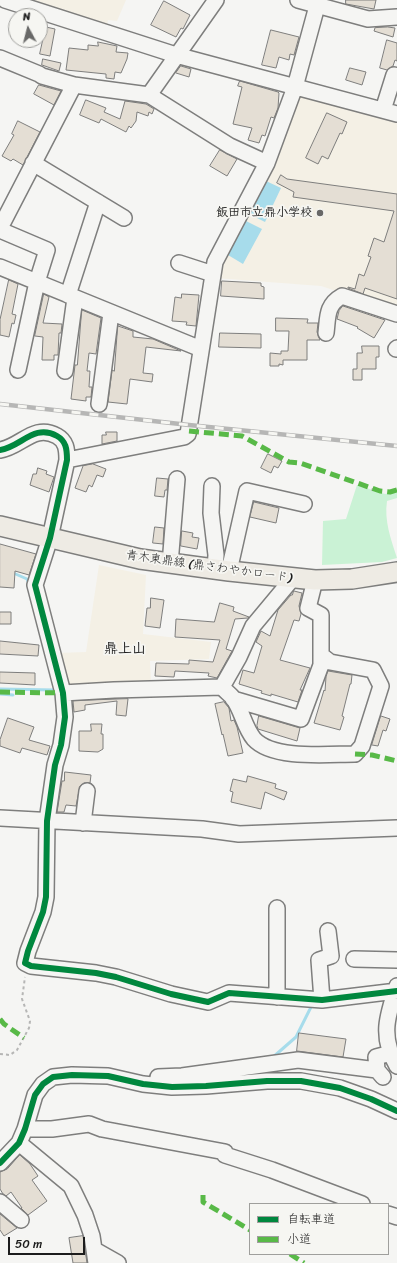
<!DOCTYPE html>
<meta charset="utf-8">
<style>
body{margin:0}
#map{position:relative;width:397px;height:1263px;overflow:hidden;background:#f5f5f3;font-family:Sriracha,"Klee One",sans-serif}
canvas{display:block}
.legend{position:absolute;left:249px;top:1203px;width:140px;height:52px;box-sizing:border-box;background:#f6f6f2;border:1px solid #9f9f9c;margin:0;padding:5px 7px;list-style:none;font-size:12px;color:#1c1c1c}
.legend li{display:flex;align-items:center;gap:8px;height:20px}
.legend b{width:20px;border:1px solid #9f9f9c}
.north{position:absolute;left:8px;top:8px;width:40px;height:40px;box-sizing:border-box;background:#f6f6f2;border:1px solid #9f9f9c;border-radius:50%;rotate:353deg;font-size:11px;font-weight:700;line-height:16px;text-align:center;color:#1c1c1c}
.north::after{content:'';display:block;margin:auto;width:14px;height:18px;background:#686867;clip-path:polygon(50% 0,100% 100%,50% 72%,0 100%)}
.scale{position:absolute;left:8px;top:1237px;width:77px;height:18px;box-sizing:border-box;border:2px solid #1c1c1c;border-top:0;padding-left:5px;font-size:12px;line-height:14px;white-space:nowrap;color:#1c1c1c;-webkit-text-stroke:3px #f6f6f2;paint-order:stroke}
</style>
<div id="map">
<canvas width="397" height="1263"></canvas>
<ul class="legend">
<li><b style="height:5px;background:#00873e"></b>自転車道</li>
<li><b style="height:5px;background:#58b947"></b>小道</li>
</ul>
<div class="north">N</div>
<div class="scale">50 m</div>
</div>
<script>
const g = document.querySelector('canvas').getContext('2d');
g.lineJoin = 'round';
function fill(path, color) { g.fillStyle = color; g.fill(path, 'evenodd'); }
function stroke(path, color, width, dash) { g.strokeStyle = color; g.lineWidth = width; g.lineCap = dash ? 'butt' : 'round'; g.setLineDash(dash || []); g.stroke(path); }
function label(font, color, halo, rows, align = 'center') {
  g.font = font + ' Sriracha,"Klee One",sans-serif'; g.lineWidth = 3.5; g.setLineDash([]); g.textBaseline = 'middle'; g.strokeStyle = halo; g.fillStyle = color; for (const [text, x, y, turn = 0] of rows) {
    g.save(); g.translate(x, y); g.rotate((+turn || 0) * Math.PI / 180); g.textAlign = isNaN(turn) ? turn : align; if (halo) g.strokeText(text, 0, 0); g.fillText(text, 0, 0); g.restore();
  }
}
const built = new Path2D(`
 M21,0H126L117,21L108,20L106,29Z
 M296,91L397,119V311L321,286L215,278Z
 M99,565L146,575L143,634L211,642L209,659L150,661L151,683L65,686L57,653L86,652Z`);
const green = new Path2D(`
 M357,485L385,494L397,492V498L387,501C384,521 391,539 397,558L382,562L322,565L323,521L346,519Z`);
const water = new Path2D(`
 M266,181L281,188L265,222L249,214Z
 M246,221L262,229L243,264L228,255Z`);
const stream = new Path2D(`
 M11,572L27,579L29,584
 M0,689L55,690V688
 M0,694L13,695
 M272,1058L296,1037L312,1005`);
const building = new Path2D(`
 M346,0H376L374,9L346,4Z
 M164,1L190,15L183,29L181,28L176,37L151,25Z
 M46,27L55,29L50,56L40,54Z
 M388,27L395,28L393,37L374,31L375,28Z
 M271,30L299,37L294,55L290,54L289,60L279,57L276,68L262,65Z
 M387,40L397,43V61L395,60L393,66L387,70L380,68Z
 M98,42L117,46L116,52L128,53L127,59L121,73L115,72L114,79L106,78V74L66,70L69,48L88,50V45L98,46Z
 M43,59L61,63L59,71L42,65Z
 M181,66L191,69L189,77L176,73Z
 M350,68L366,72L362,85L346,80Z
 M240,81L278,92L279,93L278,108L274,118L271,117L265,136L262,135L259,143L248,140L252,128L233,124L242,87L238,86Z
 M39,85L61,91L54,105L34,94Z
 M86,100L106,108L104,112L120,119L125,101L146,104L154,109L152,114L149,112L148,116L137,112L136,121L131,128L129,126L126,132L101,119L99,123L80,115Z
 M327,113L347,122L342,134L340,133L328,159L322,156L318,164L306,158Z
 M18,121L40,132L23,165L13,159L11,161L2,156L14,135L12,134Z
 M220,150L237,159L227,176L210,166Z
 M281,175L287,179L397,194V299L365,288L363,294L348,288V287L355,289L359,274L364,276L371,257L368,256L374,238L384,242L394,211L293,197L294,192L277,183Z
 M9,280L18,284L12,314L16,315L14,324L12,323L9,337L0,335V320Z
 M222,281L261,283V286L264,287V299L221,296Z
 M44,294L49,297L43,323L62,324L61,333H59L58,355H54V360H42L43,337L35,336Z
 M182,294L199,295L196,326L186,325L187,322L172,321L175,297L181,298Z
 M343,306L385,320L374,338L357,328L358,327L337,319L339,311Z
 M82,310L101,318L96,354L89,353L87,371H90L89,387H92L91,397H86V401L71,399L75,365H77Z
 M276,318L308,319L307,323H318L317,332L320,340H307V360H283V365L279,364V366H270V353L281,354V351H288L289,331H276Z
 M118,326L133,331V337L153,339L181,351L146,347L143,373L153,374L152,382L130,379L127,404L108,402L112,370L114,371Z
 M220,333L261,334V348L219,347Z
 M362,346H379V357H376V369H362V380H353V369H357V353H362Z
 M106,432H117V441L102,444V435H106Z
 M268,454L282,461L278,468L274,466L271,473L261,468Z
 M93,464L106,469L103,477L97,475L92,487L89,485L86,492L75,488L83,466Z
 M38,468L47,471L46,474L54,477L49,492L30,485L33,474H36Z
 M157,478L168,479L167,490H165L164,497L155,496Z
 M254,502L279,508L276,523L250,517Z
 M155,527L164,528L163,544L153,543Z
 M182,531L193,533L192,537L199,538L197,549L181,546Z
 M0,544L36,554L29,575L15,571L14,588L0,587Z
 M294,591L302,593L299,606L301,614L299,621L294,620L280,660L310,668L300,690H302L298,702L271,694V696L261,693L262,691L239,684L243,670L254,673L262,646L256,642L261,631L270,636L278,610L291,595H292Z
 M151,598L164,600L160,628L145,626L147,608H150Z
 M220,603L234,607L233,611L249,617L248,618L235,619L226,649L232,651L217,678L208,676L209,673L175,671L174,677L155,676L156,663L189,664V660L213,662L220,640L175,637L176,619L214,622Z
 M0,612H11V624H0Z
 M0,641L39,645L38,656L0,654Z
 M328,671L352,675L351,684H350L342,716L344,717L340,730L314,723L324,690L325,691L326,677Z
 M0,672L35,673V685L0,683Z
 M128,699L126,716L116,715L117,701L85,705V710L74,712L73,701Z
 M224,702L229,708L231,721L234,720L237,727L243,753L228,756L223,734L222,735L215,704Z
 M259,716L300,728L297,741L258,729L257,726Z
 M381,716L390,719L386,731L383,730L378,746L372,745Z
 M8,718L34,727L29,740L50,746L47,755L22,748L20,753L0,746V740Z
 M91,724H102L101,734H103V749L98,752L79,751V731H91Z
 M65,772L91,775L90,783H84L80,786L76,806L66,805L64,812H57L62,781H64Z
 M248,776L276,784L275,788L287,792L284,800L265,792L261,809L231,802L233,792L230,791L233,779L246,782Z
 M299,1033L346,1039L343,1057L297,1051Z
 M20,1155L30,1164L38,1176L32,1180L47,1201L28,1215L21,1208H22L11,1192L6,1196L3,1194L0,1189V1172L7,1169Z
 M0,1214L17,1228L4,1236L0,1230Z
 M83,1236L87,1263H73L69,1238Z`);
const path = new Path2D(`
 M372,491L373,488
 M0,1054L10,1055L17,1050L29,1028L30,1021L22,999L25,977`);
const minor = new Path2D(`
 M5,0L176,55L397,114
 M298,0L368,19L397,17
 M0,58L39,74L42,76L74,85L149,95L230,146L267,163
 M149,95L216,0
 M383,110L394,75
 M33,163L124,218
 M0,228L74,85
 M0,230L47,250L37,282L18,370
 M179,263L213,274
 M0,267L201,349
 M68,295L98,202
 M326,333C328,317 326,305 342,296L397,314
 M396,349L397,348
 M65,371L75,298
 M99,404L111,313
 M0,450C21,447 34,423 57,436C66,441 67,449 67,460L50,538L35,585L63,693L65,717L61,745L55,765L47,821L46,897L43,912L28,951L25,963L31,966L96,973L116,977L171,994L208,1002L229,993L322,1000L397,991
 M67,460L184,437L188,434L215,262L267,163L295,87L317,6V0
 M212,486L211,513L216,555L215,569
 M170,564L177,479
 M229,571L247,491L304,504
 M222,687L239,657L253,626L293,578
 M63,693L114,690L222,687C225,691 230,694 233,698C242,710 244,727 254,739C273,760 329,754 355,754L362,746L381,686L373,670L330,662L321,655
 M233,699L301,719L321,665V615L308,608L315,580
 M0,818L202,829L239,834L397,828
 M83,823L87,791
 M354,959L397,960
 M397,986C387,1016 380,1037 397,1066
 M277,997V908
 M322,1000L319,960L331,956L328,931
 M158,1077L182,1076L298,1060L377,1070
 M383,1077L377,1070L376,1057L391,1053
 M25,1129H52L89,1124L102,1129L225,1152V1155L272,1170L362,1204
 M19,1143L71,1186L85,1215L92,1236L96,1263
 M0,1163L19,1143L25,1129L35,1095L43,1084L53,1077L72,1075L108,1076L143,1084L172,1087L206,1086L267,1081H301L340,1088L371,1099L397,1111
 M0,1202L21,1220
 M388,1214L397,1217
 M95,1250L118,1263`);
const major = new Path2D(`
 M0,526L140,559L229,571L315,580L352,579L397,572`);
const rail = new Path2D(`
 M0,404L189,425L397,446`);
const quiet = new Path2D(`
 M189,431L242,436L289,462L300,463L380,491L390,492L397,490
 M0,692L63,693
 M355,754L372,755L397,761
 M0,1019L4,1024L24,1038
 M203,1195V1202L250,1230
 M290,1254L304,1263`);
const cycleway = new Path2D(`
 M0,450C21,447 34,423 57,436C66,441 67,449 67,460L50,538L35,585L63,693L65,717L61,745L55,765L47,821L46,897L43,912L28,951L25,963L31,966L96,973L116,977L171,994L208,1002L229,993L322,1000L397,991
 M0,1163L19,1143L25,1129L35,1095L43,1084L53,1077L72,1075L108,1076L143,1084L172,1087L206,1086L267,1081H301L340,1088L371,1099L397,1111`);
const markers = [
 [320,213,4,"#686867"]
];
const poiNames = [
 ["飯田市立鼎小学校",312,213]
];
const streetNames = [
 ["青木東鼎線 (鼎さわやかロード)",209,567,8]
];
const quarterNames = [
 ["鼎上山",125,649]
];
fill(built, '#f4f0e5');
fill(green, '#caf2d5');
fill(water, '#a7dceb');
stroke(stream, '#a7dceb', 3);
fill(building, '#e4ded4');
stroke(building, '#7e7e7d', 1);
stroke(minor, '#7e7e7d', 18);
stroke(major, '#7e7e7d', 22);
stroke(path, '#b6b6b5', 2, [3, 3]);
stroke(minor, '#f5f5f3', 15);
stroke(major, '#eeebe4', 19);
stroke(rail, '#b6b6b5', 4.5);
stroke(rail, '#f6f6f2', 3, [9]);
stroke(quiet, '#58b947', 5, [10, 5]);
stroke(cycleway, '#00873e', 6);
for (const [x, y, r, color] of markers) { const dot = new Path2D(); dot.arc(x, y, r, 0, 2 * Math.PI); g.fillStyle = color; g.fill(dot); stroke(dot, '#f6f6f2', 1.5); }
label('bold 12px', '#1c1c1c', '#f6f6f2', poiNames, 'right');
label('12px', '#1c1c1c', '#f6f6f2', streetNames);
label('bold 14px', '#1c1c1c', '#f6f6f2', quarterNames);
</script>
